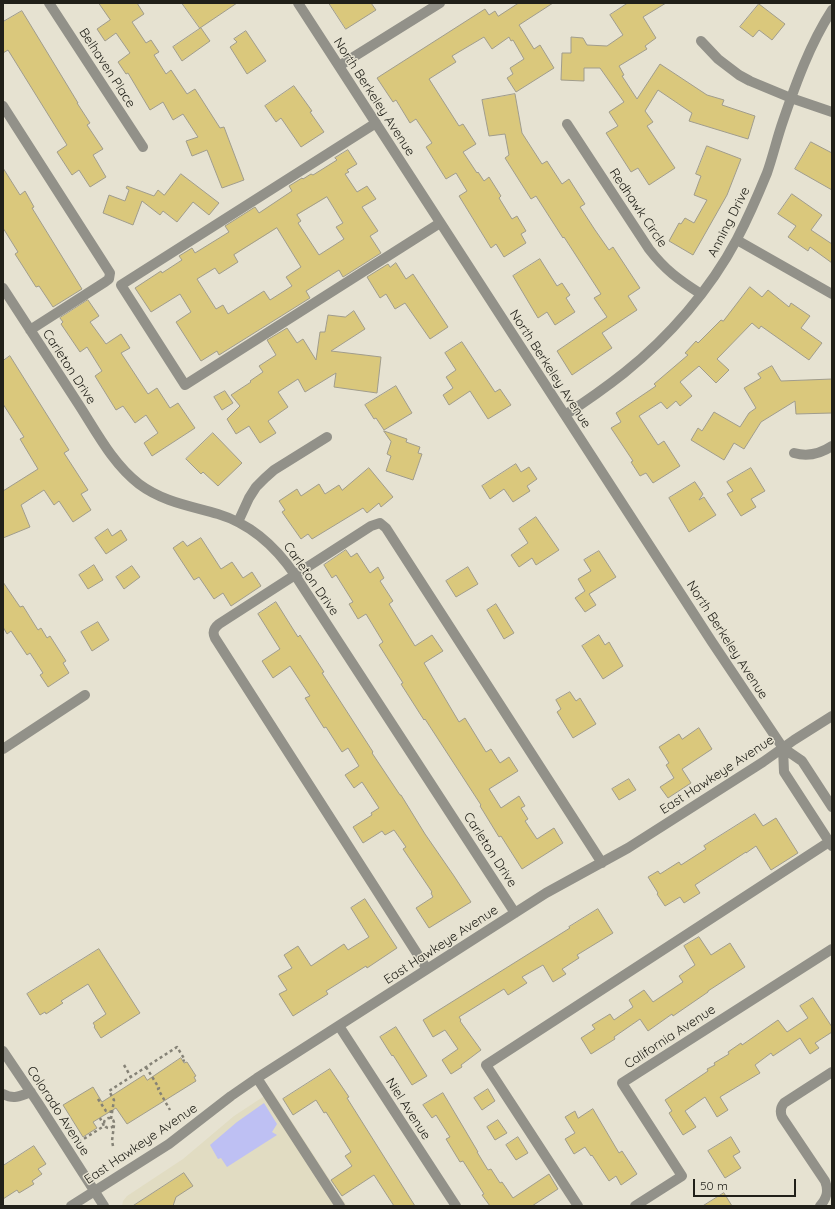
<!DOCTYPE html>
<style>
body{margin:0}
#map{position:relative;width:835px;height:1209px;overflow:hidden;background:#e6e2d1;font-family:Quicksand,sans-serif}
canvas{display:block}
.frame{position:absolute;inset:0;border:4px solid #212019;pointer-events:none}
.scale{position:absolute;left:693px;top:1179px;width:103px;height:18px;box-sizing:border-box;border:2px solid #212019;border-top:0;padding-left:5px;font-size:12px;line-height:14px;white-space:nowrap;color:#212019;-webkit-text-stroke:3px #e6e2d1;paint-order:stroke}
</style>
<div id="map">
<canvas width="835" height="1209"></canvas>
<div class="frame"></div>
<div class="scale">50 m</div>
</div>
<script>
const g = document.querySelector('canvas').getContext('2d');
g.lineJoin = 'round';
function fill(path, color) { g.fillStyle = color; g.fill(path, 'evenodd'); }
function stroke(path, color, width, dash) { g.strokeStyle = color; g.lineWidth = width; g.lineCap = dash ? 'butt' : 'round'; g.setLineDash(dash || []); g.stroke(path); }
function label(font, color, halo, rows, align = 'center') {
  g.font = font + ' Quicksand,sans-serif'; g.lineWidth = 3; g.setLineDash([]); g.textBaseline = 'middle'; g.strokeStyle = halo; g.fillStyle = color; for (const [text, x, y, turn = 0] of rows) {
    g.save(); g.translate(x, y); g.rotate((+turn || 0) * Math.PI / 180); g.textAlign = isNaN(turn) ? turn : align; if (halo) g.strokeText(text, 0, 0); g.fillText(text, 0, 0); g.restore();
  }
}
const built = new Path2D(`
 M272,1091L347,1206H122L123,1201L127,1196L183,1159L234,1116Z`);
const green = new Path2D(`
 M264,1103L277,1124L272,1132L277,1135L227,1167L221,1158L218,1159L210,1145L237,1122Z`);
const building = new Path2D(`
 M99,3H137L144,14L132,22L146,43L151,40L159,52L154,55L166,74L171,70L187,94L195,89L220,128L224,127L244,180L222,188L207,150L192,156L186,141L198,137L183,114L173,120L163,102L150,110L128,73L126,74L118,62L130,53L116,33L105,41L97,29L110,20Z
 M182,3H237L200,28Z
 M329,3H371L376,10L346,29Z
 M519,3H553L519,25L534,49L540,45L554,68L516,92L507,78L513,74L510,68L524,59L513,40L511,41L509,37L492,49L484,37L452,56L456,62L429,79L459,126L463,124L476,144L463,152L477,173L478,172L484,181L489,177L501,196L499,198L512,219L517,216L526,231L521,234L526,243L504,257L496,244L491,248L459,196L467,191L456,173L446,179L426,147L432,143L416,119L410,123L396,100L393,102L377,78L485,9L489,15L495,11L498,16Z
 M628,3H666L643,17L656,38L645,46L647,49L619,66L624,75L622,76L637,99L660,64L707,95L724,100L722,105L755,116L748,139L689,121L692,113L658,90L645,111L653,122L647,126L675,168L649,185L638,168L631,172L606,133L618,126L609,112L624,102L600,68H584V81L561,80L562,53H571V37L583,38L587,45L607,46L623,35L610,15Z
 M759,4L785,24L772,40L759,30L753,37L740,27Z
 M22,11L78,103H77L90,123L87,125L103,149L93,155L106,177L90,187L79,170L72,175L57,152L67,145L8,50L3,53V22Z
 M201,28L210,41L182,61L173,47Z
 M246,31L266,61L247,74L230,47L237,42L234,39Z
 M294,86L312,111L310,112L324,132L301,147L281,118L276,122L265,106Z
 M515,94L522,133L542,164L547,161L562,184L569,179L585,204L580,207L595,230L609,250L613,247L640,288L628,296L637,310L602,333L612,348L572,375L557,351L607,317L594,298L601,294L564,237L563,238L536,196L531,199L505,158L509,155L505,134L489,136L482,100Z
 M811,142L832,153V190L795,169Z
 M707,146L741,159L727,195L693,255L669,241L679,223L681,224L685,218L694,223L707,200L694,195L701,176L696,174Z
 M348,150L357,164L347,170L349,172L345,174L357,192L367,186L376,199L362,207L378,231L370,236L381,253L343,277L339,270L306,291L310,298L219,355L217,351L201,361L176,322L191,312L180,294L151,312L135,288L161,271L162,273L182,260L179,256L192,248L195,253L229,232L225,226L255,207L259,213L292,191L289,186L302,178L303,179L311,174L313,175L337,160L335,158ZM327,197L343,223L336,227L344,239L319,255L298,223L301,221L297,215ZM277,228L301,267L286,277L292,286L270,300L264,291L228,314L223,305L216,309L197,279L215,268L219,274L238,262L234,255Z
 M3,168L20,195L25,191L34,207L32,208L82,289L53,307L39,286L36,287L24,268L15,254L18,252L3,228Z
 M181,174L219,203L209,215L193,202L177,222L163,211L160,215L142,201L133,225L103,213L109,195L125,201L129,190L126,188L127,186L154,196L158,190L164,195Z
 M792,194L822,215L811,230L832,244V263L810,247L808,251L788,237L796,226L778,214Z
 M540,259L557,286L562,283L570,295L566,298L575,312L555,325L547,312L538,318L513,276Z
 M396,263L406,279L413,274L448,327L430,339L405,303L395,309L386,294L380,298L367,277L388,264L390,267Z
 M750,287L762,297L768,290L789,307L791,303L810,316L801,328L822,343L809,360L761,326L759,329L752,323L717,359L729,370L716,383L699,366L680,382L692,396L680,406L676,401L667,409L661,402L639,416L658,445L664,441L680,466L653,483L646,473L640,476L631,462L633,461L611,428L621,422L616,413L656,386L654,384L688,355L685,353L696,341L698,343L721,320L723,321Z
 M88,300L99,316L90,322L106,344L121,334L130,348L121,353L148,394L157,388L170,408L178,403L195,428L152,456L144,443L158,433L146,415L135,423L123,406L116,410L95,376L102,371L87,347L80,352L61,324L63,322L60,318Z
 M354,311L365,329L331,351L381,357L377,393L334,387L336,373L305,392L298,379L278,392L288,407L268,421L276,433L260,443L249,426L236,434L227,419L240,406L231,395L251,382L250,381L263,372L259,366L276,355L267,340L287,328L297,343L303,339L316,360L320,332H325L328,315L345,317Z
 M462,342L495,392L500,389L511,405L488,419L470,391L449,405L443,395L453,388L446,377L456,370L445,353Z
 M10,356L69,450L64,453L88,490L81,494L91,510L73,522L59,501L54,505L44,490L21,505L30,527L3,538V491L38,469L20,439L24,437L3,404V361Z
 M772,366L781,381L832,379V413L796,414L795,401L761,422L744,449L734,443L724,460L691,440L698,428L702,431L714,412L740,427L749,413L756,408L744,388L761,378L758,374Z
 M396,386L412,413L384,430L376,418L374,419L365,405Z
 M225,391L233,403L222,410L214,397Z
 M384,431L407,439L406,442L420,447L418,453L422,454L413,480L386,471L391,456L387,454L391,442Z
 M213,433L242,463L218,486L203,472L201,474L186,459Z
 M516,464L521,472L529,467L537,479L527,486L530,491L513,502L504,489L490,499L482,486Z
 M369,468L393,497L381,507L379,503L367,513L363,508L312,539L308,534L301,539L282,512L285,510L279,501L297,489L301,496L319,484L325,494L339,485L342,490Z
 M751,468L765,491L751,499L756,507L741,516L727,494L733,491L727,482Z
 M695,482L703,494L699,500L704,497L716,515L689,532L669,498Z
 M536,517L559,550L536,565L532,558L519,567L511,555L528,543L519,529Z
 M108,529L112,536L121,530L127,540L106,554L95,538Z
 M201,538L221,569L232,562L243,578L252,572L261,586L231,606L223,593L214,599L199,577L194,580L173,548L183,541L187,546Z
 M346,550L351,557L357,553L370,573L378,567L384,578L380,581L393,601L389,604L415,646L432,635L443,651L424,663L459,722L465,718L486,752L491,749L500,763L509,757L518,771L489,789L501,808L519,796L525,806L521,808L528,819L525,821L537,839L554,828L563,843L522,869L501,836L499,837L480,806L481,805L425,719L424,720L401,684L403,683L379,645L383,642L366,614L358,619L349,604L353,602L336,575L332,578L324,565Z
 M599,551L616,577L589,594L596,605L585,612L575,598L585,591L578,579L591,571L584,560Z
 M94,565L103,580L88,589L79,575Z
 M132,566L140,577L124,589L116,577Z
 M468,567L478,584L456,597L446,581Z
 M3,582L20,607L23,606L38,630L41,628L47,638L50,636L66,661L63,663L69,673L48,687L40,675L43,673L30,653L27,655L11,631L7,634L3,627Z
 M276,602L298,637L300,635L324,672L322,673L373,752L372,753L400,795H401L425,834L454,876L471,902L429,928L416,908L433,897L431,893L432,892L403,849L406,847L394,830L385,835L382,831L363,843L353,827L372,815L371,813L379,808L362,782L354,788L345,775L359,766L348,748L342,752L326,727L324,728L305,698L310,696L290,666L273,678L262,661L280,649L258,614Z
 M496,604L514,633L504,639L487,610Z
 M98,622L109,640L92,651L81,632Z
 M599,635L605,645L609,642L623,666L603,679L582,646Z
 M570,692L576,701L580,698L596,724L573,738L557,712L561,709L556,700Z
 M699,728L712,749L682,769L691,783L668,798L660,787L674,778L666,765L669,763L659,747L679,734L682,739Z
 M629,779L636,790L619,800L612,789Z
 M755,814L763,826L776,818L798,853L771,870L756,846L746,853V852L695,885L700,893L684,903L680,897L665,906L657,894L658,893L648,877L658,871L660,874L679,862L681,865L706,849L704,846Z
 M365,899L397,948L367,968L366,966L326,991L328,994L293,1016L279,994L287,990L278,976L292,968L284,955L298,946L311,966L344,944L348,950L369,937L351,908Z
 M598,909L613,933L577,955L579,958L562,969L566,974L553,982L543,965L522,977L527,983L508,995L504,989L459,1017L461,1020L460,1021L481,1050L461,1065L462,1067L451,1074L442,1060L458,1049L445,1030L433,1037L423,1020L570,928L569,927Z
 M699,937L711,955L730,943L745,967L708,991V992L673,1016L672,1014L648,1031L640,1019L614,1037L615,1039L591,1054L581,1038L595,1029L592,1025L610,1014L614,1020L633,1007L629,1000L644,990L653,1002L683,982L679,976L695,965L684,946Z
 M99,949L140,1013L101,1038L94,1027L95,1026L93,1023L106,1014L88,984L61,1001L63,1003L46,1014L45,1012L40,1015L27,994Z
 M813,998L832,1027V1032L815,1043L819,1048L810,1054L800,1038L773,1056L771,1053L755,1065L760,1073L720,1097L728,1110L717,1117L705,1097L685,1111L696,1127L683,1135L669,1113L672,1111L665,1100L708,1071L707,1069L715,1065L714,1063L729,1054L728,1052L741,1043L742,1045L778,1020L787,1032L808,1018L800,1006Z
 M396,1027L427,1076L412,1085L393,1055L392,1056L380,1037Z
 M181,1058L184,1063L187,1062L196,1076L194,1077L196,1081L127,1124L116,1108L93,1122L97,1128L83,1137L63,1105L93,1087L102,1102L144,1075L147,1080Z
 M330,1069L349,1097L347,1098L415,1206H394L374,1175L342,1196L331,1180L352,1166L345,1156L351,1152L326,1112L324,1113L316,1100L293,1115L283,1099Z
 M488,1089L495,1101L482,1110L474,1098Z
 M443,1093L478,1152H477L488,1170L491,1169L500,1183L502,1182L513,1198L549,1174L558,1189L532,1206H490L482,1195L484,1194L463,1161L460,1162L446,1139L450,1137L436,1115L432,1118L423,1105Z
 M593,1109L619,1153L622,1151L637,1174L621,1185L616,1176L609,1181L592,1155L591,1156L585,1147L574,1154L565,1139L575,1133L565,1117L575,1111L578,1118Z
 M498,1120L507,1133L495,1140L487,1127Z
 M518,1137L528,1153L516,1160L506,1145Z
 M731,1137L740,1152L733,1156L741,1168L725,1178L708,1151Z
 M34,1146L46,1164L38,1169L42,1174L32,1181L34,1184L19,1193L17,1190L3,1199V1166Z
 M184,1173L193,1186L176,1197L173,1206H133Z
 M724,1193L732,1206H703Z`);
const path = new Path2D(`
 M124,1065L131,1077
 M146,1067L159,1088L158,1089L170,1110
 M98,1099L106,1111L112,1112
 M104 1123a5 5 0 1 1 10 0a5 5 0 1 1-10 0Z
 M111,1119L114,1100L109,1091L177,1047L185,1060L183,1061
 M79,1142L104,1126L100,1118
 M113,1146L112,1141L114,1125`);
const minor = new Path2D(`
 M49,3L143,147
 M298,3L712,642L783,748L802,761L832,807
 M701,41L718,59L739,75L750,81L791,98L832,112
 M339,66L440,3
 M3,106L110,273L109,279L105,282L30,330
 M376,123L121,285L185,385L440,223
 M567,124L649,249C665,270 679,280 701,294
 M737,240L832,294
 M3,288C28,327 54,366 79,405C97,433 113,464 139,484C163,502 191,506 218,514C251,524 276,547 295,575L515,913
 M565,415C585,402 605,388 624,373C669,337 710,290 737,239C748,218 758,195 767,173C773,156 777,138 783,121C796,83 810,44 832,10
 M794,453C808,457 820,454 832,446
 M238,522L249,498L256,487L265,478L274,470L327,437
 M783,748L784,772L832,846
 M3,749L85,695
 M427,969L215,638C212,632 214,628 219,624L371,526L380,523L386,528L602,863
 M339,1026L456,1206
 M3,1051L38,1103L104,1206
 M257,1078L340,1206
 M3,1094C15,1100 19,1096 31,1092
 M71,1206L169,1144L231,1096L257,1078L546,893L628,848L763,762L794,740L832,716
 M578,1206L486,1065L832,840
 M635,1206L682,1176L622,1083L832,949
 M820,1206C827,1198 829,1191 825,1181L782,1117C780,1112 780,1108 784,1103L832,1072`);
const streetNames = [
 ["Belhaven Place",107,68,57],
 ["North Berkeley Avenue",374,97,57],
 ["Redhawk Circle",638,208,56],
 ["Anning Drive",729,222,-63],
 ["Carleton Drive",69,367,57],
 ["North Berkeley Avenue",550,369,57],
 ["Carleton Drive",311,579,55],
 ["North Berkeley Avenue",727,640,57],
 ["East Hawkeye Avenue",717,775,-33],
 ["Carleton Drive",490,850,57],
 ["East Hawkeye Avenue",441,945,-33],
 ["California Avenue",670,1037,-33],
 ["Niel Avenue",408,1109,57],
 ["Colorado Avenue",58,1111,57],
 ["East Hawkeye Avenue",141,1144,-34]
];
fill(built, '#e1dcc2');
fill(green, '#bec0f3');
fill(building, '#dac87c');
stroke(building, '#a09c8c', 1);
stroke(path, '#858276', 2.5, [3, 3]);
stroke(minor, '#929189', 10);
label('13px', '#212019', '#e6e2d1', streetNames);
</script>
